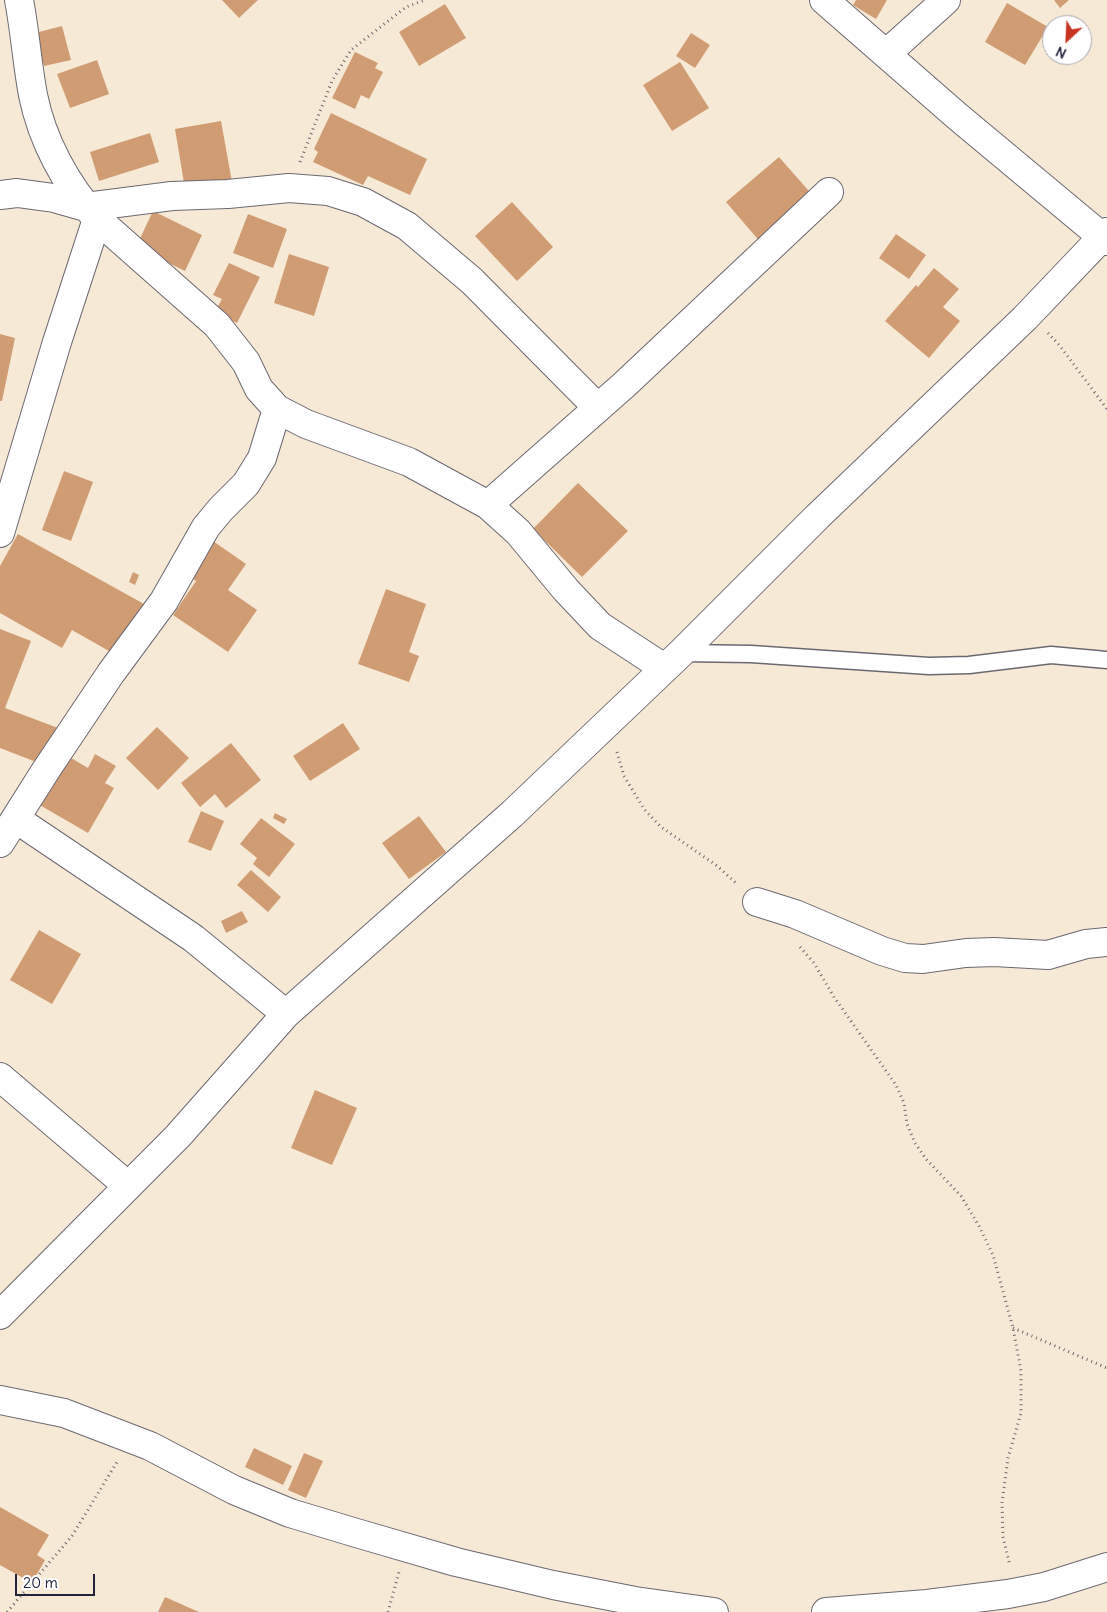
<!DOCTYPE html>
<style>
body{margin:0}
#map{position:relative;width:1107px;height:1612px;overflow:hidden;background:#f6ead6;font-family:Delius,sans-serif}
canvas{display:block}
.north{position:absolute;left:1042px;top:15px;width:50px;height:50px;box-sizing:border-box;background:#fff;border:1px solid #a7a7b1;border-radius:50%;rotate:205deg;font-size:14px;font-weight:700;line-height:20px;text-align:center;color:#22223b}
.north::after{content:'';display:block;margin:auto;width:18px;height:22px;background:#c8321e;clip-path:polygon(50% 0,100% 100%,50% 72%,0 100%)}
.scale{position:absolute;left:15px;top:1574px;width:80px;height:22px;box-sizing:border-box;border:2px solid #22223b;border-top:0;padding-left:6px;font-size:15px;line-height:18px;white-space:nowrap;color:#22223b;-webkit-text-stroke:4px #fff;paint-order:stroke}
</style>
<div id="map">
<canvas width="1107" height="1612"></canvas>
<div class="north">N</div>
<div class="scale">20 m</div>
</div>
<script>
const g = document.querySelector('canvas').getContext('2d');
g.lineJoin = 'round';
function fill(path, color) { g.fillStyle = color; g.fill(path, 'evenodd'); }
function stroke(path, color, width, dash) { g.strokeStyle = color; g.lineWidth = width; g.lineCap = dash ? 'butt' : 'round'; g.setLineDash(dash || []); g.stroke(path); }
const building = new Path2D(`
 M222,0H258L239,18Z
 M856,0H887L876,19L853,5Z
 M1054,0H1069L1060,8Z
 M1007,3L1048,27L1025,65L985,42Z
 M445,4L466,38L419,66L399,32Z
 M62,26L71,60L44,66L35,33Z
 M691,33L710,45L695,68L676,56Z
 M355,52L378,63L375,68L383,72L369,99L361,95L355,109L332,98Z
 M97,60L109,94L70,108L57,74Z
 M680,62L709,108L672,131L643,85Z
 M331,113L427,159L410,195L368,176L363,185L313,162L318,152L314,149Z
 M221,121L232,182L185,189L175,129Z
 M150,133L159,162L99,181L90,152Z
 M779,157L815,198L762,244L726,202Z
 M512,202L553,247L517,281L475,236Z
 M153,211L202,235L185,271L136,247Z
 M248,214L287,229L273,268L233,253Z
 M896,234L926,255L909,279L879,258Z
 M289,254L329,267L314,316L274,303Z
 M229,263L260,277L237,323L215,312L222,299L213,295Z
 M934,268L959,289L943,307L960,321L929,358L885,321L916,285L918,287Z
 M0,334L15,338L2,401H0Z
 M64,471L93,482L71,541L42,530Z
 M578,483L628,531L582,577L533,529Z
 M18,534L144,604L116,655L72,630L62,648L0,613V566Z
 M213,541L246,564L228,590L257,610L228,652L173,615L196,581L189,576Z
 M133,572L139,575L135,585L129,582Z
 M386,589L426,604L409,652L419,656L409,682L358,664Z
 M0,629L31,641L5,708L58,728L44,765L0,748Z
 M343,723L360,749L310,781L293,756Z
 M157,727L189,758L158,790L126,758Z
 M231,743L261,780L226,808L215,794L200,807L181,783Z
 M95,754L116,766L105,783L114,788L88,833L38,804L66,755L88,768Z
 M201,811L224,821L211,851L188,842Z
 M275,813L287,819L284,824L273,818Z
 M419,816L446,852L409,879L382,843Z
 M261,818L295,844L269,877L253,864L257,858L240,844Z
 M251,870L281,897L268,912L237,885Z
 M242,911L248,922L226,933L221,921Z
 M39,930L81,954L52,1004L10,980Z
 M315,1090L357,1108L332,1165L291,1148Z
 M254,1448L292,1466L283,1485L245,1467Z
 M304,1453L323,1461L306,1498L288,1490Z
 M0,1507L49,1535L37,1555L45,1560L32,1583L0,1565Z
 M165,1597L199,1612H158Z`);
const path = new Path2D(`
 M300,162L332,81L351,50L406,7L425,0
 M1048,333L1060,346L1107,409
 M617,752L624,776L644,809L661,827L716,865L737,884
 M800,947L814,963L834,997L896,1085L904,1103L907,1124L915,1143L926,1159L961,1196L979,1226L993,1255L1013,1328L1021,1371V1413L1008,1458L1002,1503L1003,1537L1010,1566
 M1013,1328L1107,1368
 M7,1612L72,1536L117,1462
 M388,1612L399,1572`);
const lane = new Path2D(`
 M681,653L751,654L929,666L969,665L1051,655L1107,660`);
const street = new Path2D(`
 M19,0C25,31 27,63 33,95C42,140 66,185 97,219L217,325L246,362L259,389L277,409L306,424L409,462L488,505L518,532L566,590L600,626L664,668
 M824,0L957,116L1107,241
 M886,54L946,0
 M0,195L17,193L54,198L86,207L172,196L228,194L289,188L328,191L363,202L407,226L472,281L598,408
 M488,505L624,385L829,192
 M0,533L57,342L97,219
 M16,819L193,938L286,1014
 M0,843L46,770L111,673L164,601L206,527L221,509L246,484L262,458L277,409
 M757,902L795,914L882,951L905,958L923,959L966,953L994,952L1048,955L1086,944L1107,942
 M0,1077L128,1186
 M0,1315L178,1136L286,1014L512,814L681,653L817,517L1025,318L1107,232
 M0,1400L64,1413L150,1446L234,1490L290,1513L353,1532L456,1562L553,1585L635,1601L714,1612
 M826,1612L927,1604L1008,1594L1044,1587L1107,1567`);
fill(building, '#d09c73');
stroke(lane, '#6c6871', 19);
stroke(street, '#6c6871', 30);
stroke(path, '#6c6871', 3, [1, 4]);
stroke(lane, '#fff', 16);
stroke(street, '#fff', 28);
</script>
